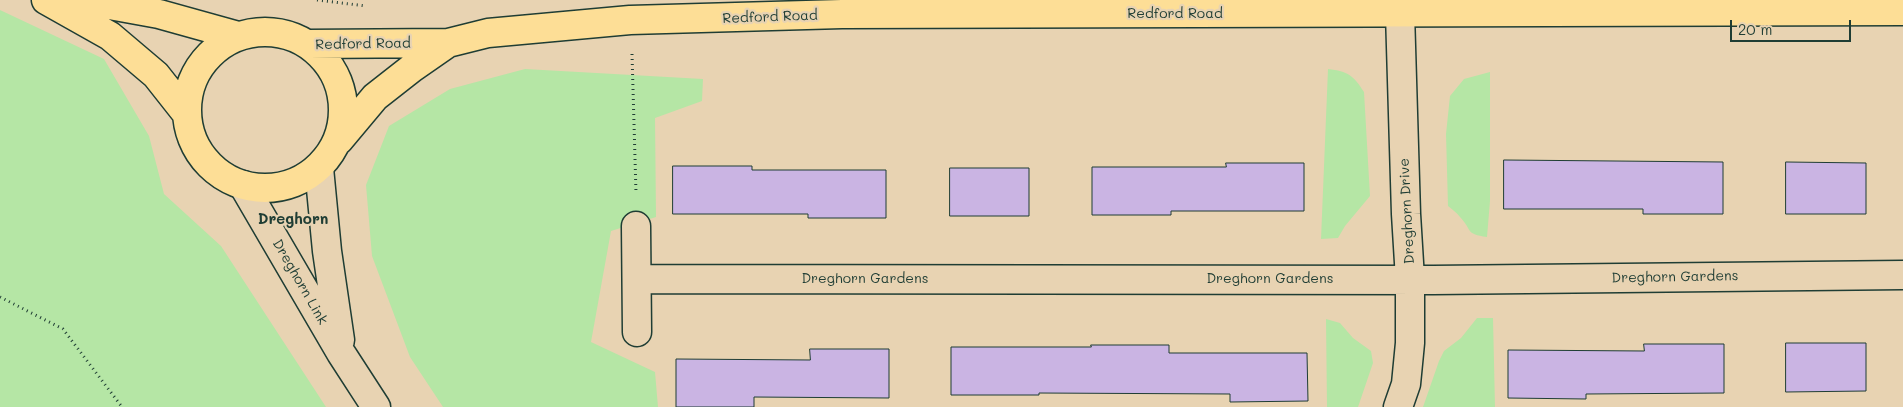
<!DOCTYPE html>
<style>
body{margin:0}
#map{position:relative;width:1903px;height:407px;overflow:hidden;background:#e8d3b2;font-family:Mali,sans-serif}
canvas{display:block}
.scale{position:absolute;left:1730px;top:20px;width:121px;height:22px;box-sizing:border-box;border:2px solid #1f3d34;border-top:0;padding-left:6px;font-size:15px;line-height:18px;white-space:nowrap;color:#1f3d34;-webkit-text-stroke:4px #e8d3b2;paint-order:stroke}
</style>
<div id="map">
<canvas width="1903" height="407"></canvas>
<div class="scale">20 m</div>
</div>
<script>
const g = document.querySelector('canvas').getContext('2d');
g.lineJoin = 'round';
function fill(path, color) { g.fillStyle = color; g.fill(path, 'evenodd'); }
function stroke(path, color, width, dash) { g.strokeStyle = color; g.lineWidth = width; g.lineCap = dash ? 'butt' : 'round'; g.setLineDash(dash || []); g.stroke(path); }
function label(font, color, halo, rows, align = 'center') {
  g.font = font + ' Mali,sans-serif'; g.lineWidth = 4.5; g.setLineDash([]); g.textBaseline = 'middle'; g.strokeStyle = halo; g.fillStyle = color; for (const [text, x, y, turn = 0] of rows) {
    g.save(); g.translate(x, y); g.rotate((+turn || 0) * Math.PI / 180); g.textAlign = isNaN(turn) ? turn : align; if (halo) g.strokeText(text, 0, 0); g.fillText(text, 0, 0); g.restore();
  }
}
const green = new Path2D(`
 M0,10L104,59L149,136L164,194L221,246L326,407H0Z
 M525,69L703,79L702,101L655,118L656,217L611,231L591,342L655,372L658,407H443L410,357L372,256L366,185L389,126L450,89Z
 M1328,69C1348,71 1354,76 1364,92L1370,196L1345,226L1338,238L1321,239Z
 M1490,72V201L1487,237C1465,234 1473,231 1460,217C1457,213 1452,209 1448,206L1446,134L1450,96L1464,79Z
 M1477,318H1493L1495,407H1423L1439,361L1444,351L1461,338Z
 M1326,319L1340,323L1353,338L1371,351L1373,363L1358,407H1327Z`);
const building = new Path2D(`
 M1504,160L1723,162V214H1643V209H1504Z
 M1786,162L1866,163V214H1786Z
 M1226,163H1304V211H1171V215H1092V167H1226Z
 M673,166H752V170H886V218H808V214H673Z
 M950,168H1029V216H950Z
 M1786,343H1866V391L1786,392Z
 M1644,344H1724V393L1586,394V399L1508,398V350L1644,351Z
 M1091,345H1169V353H1307L1308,401L1230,402V394L1039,393V395H951V347H1091Z
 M810,349H889V398L754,397V407H676V359L810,360Z`);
const path = new Path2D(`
 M317,0L366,6
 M632,54L636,193
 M0,297L63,329L122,407`);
const minor = new Path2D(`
 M319,168L327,251L340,340
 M243,185L341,353L376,407
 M636,226L637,332
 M637,279L1433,280L1903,275
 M1398,407L1406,384L1410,343V279L1406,214L1400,13`);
const major = new Path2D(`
 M46,0L110,36L156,75L186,113
 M82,0L159,14L238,36
 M187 110a78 78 0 1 1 156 0a78 78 0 1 1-156 0Z
 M308,44L448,43L488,33L630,20L842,14L1903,11
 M339,140L375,97L412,68L448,43`);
const streetNames = [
 ["Redford Road",1175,14],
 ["Redford Road",770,17,-2],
 ["Redford Road",363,44,-1],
 ["Dreghorn Drive",1407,211,-93],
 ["Dreghorn Gardens",1675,277,-1],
 ["Dreghorn Gardens",865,279],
 ["Dreghorn Gardens",1270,279],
 ["Dreghorn Link",300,282,60]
];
const neighbourhoodNames = [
 ["Dreghorn",293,219]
];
fill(green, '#b5e6a5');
fill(building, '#cab4e3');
stroke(building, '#1f3d34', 1);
stroke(minor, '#1f3d34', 31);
stroke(major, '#1f3d34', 31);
stroke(path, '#1f3d34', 3, [1, 4]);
stroke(minor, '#e8d3b2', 28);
stroke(major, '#fdde96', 28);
label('14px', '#1f3d34', '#e8d3b2', streetNames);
label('bold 15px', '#1f3d34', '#e8d3b2', neighbourhoodNames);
</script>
